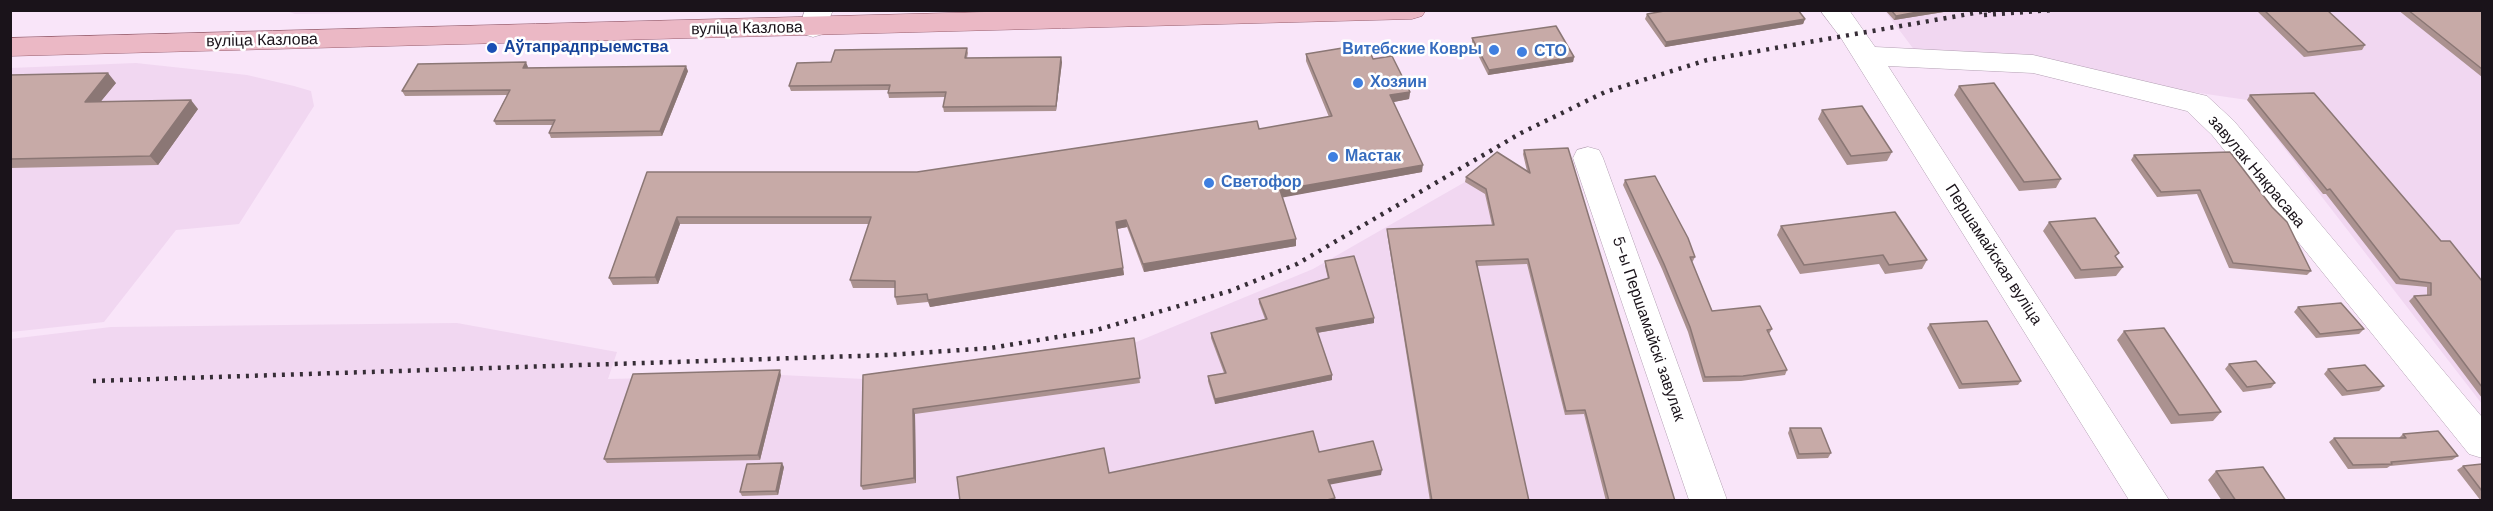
<!DOCTYPE html>
<meta charset="utf-8">
<style>
body{margin:0}
#map{position:relative;width:2493px;height:511px;overflow:hidden;background:#f9e5f9;font-family:"DM Sans",sans-serif}
canvas{display:block}
.frame{position:absolute;inset:0;border:12px solid #1a131a;pointer-events:none}
</style>
<div id="map">
<canvas width="2493" height="511"></canvas>
<div class="frame"></div>
</div>
<script>
const g = document.querySelector('canvas').getContext('2d');
g.lineJoin = 'round';
function fill(path, color) { g.fillStyle = color; g.fill(path, 'evenodd'); }
function stroke(path, color, width, dash) { g.strokeStyle = color; g.lineWidth = width; g.lineCap = dash ? 'butt' : 'round'; g.setLineDash(dash || []); g.stroke(path); }
function label(font, color, halo, rows, align = 'center') {
  g.font = font + ' "DM Sans",sans-serif'; g.lineWidth = 5; g.setLineDash([]); g.textBaseline = 'middle'; g.strokeStyle = halo; g.fillStyle = color; for (const [text, x, y, turn = 0] of rows) {
    g.save(); g.translate(x, y); g.rotate((+turn || 0) * Math.PI / 180); g.textAlign = isNaN(turn) ? turn : align; if (halo) g.strokeText(text, 0, 0); g.fillText(text, 0, 0); g.restore();
  }
}
const built = new Path2D(`
 M286,11H486L295,14Z
 M1885,11H2482V404L2247,100L1915,51Z
 M136,63L247,75L294,86L311,91L314,106L239,224L176,230L104,322L11,332L10,68Z
 M1496,157L1672,500H11L10,339L111,327L457,323L617,352L608,379L781,375L864,379L1134,343L1313,269L1465,182Z`);
const minor = new Path2D(`
 M805,10H833L823,34L813,37L803,34L799,28Z
 M1820,10H1849L1875,47L2033,55L2207,96L2234,121L2482,417V458L2469,454L2212,135L2187,111L2033,73L1888,66L2169,500H2129L1841,38Z
 M1588,147L1599,150L1603,158L1727,500H1689L1573,158L1577,150Z`);
const major = new Path2D(`
 M1061,10H1426L1422,16L1412,19L10,56V38Z`);
const rail = new Path2D(`
 M1984,15L2053,10
 M93,381L888,355L991,348L1093,331L1230,291L1297,264L1521,133L1605,92L1707,60L1992,10`);
const wall = new Path2D(`
 M1885,10H1956L1894,20Z
 M2256,10H2327L2365,45L2362,50L2304,57Z
 M2398,10H2482V77Z
 M1647,14L1805,19L1803,24L1665,47L1645,19Z
 M1472,38L1574,57L1573,62L1488,75L1472,43Z
 M967,48L968,53L967,58L1062,62L1056,111L944,112L943,107L945,97L889,98L888,93L889,90L791,91L789,86L831,62Z
 M1306,54L1373,59L1410,92L1409,99L1393,102L1422,172L1282,197L1296,246L1144,272L1127,227L1117,229L1124,275L930,307L928,302L897,305L895,297V288H853L850,280L869,224H680L658,284L613,285L609,278L647,172H917L1259,129L1329,117L1306,61Z
 M528,67V68L688,71L662,136L551,138L549,133L553,125H496L494,121L507,95L405,96L402,91Z
 M10,75L116,83L101,101L198,109L158,165L10,168Z
 M1959,86L2061,179L2056,188L2019,191L1954,95Z
 M2250,95L2441,241L2482,281V398L2409,301L2414,296L2427,295V287L2396,284L2326,194H2323L2247,100Z
 M1822,110L1892,152L1887,161L1847,165L1818,119Z
 M1524,150L1675,501H1606L1584,414L1565,415L1527,264L1477,266L1529,501H1430L1387,233V229L1492,225L1485,194L1465,182L1466,177L1527,171L1523,154Z
 M2230,152L2311,271L2307,275L2229,268L2197,194L2157,197L2131,160L2134,155Z
 M1625,180L1695,257L1693,261L1692,262L1712,311L1772,329L1769,334L1787,370L1785,375L1741,381L1703,382L1688,332L1662,269L1623,185Z
 M2049,222L2123,267L2116,276L2075,279L2043,231Z
 M1781,226L1927,260L1922,269L1885,274L1879,264L1800,274L1777,235Z
 M1325,261L1374,323L1317,333L1332,375V380L1215,404L1208,381V376L1224,373L1211,338V333L1265,319L1259,303V299L1328,279L1325,266Z
 M2298,307L2364,329L2359,334L2316,338L2294,312Z
 M1930,324L2021,381L2018,385L1959,389L1927,328Z
 M2124,331L2221,412L2213,421L2171,424L2117,340Z
 M1134,338L1140,383L915,414L916,483L863,490L861,486L863,375Z
 M2229,364L2275,383L2271,388L2243,392L2225,369Z
 M2328,369L2384,386L2379,391L2342,396L2324,374Z
 M781,375L760,460L607,463L604,459Z
 M1790,428L1831,453L1828,458L1797,459L1788,433Z
 M2403,434L2458,456L2452,460L2390,466L2387,468L2348,469L2329,442L2334,438H2399Z
 M2482,464V501H2481L2457,470L2463,466Z
 M784,467L778,495L742,496L740,492Z
 M2216,471L2286,501H2222L2208,480Z`);
const shadedWall = new Path2D(`
 M1928,10H1956L1894,20L1896,16Z
 M1805,19L1803,24L1665,47L1666,42Z
 M1061,57L1062,62L1056,111V106Z
 M1574,57L1573,62L1488,75L1489,70Z
 M526,62L528,67L525,73L523,68Z
 M686,66L688,71L662,136L660,131Z
 M108,73L116,83L93,111L85,102Z
 M1410,92L1409,99L1389,103L1390,95Z
 M191,100L198,109L158,165L150,156Z
 M1423,165L1422,172L1280,198V190Z
 M677,217L680,224L658,284L655,277Z
 M1126,220L1127,227L1117,229L1116,222Z
 M1296,239V246L1144,272L1143,264Z
 M1123,268L1124,275L930,307L928,300Z
 M1374,318V323L1316,333V328Z
 M780,370L781,375L760,460L758,455Z
 M1332,375V380L1215,404V399Z
 M913,409L915,414L916,483L914,478Z
 M782,463L784,467L778,495L776,491Z
 M1382,470L1381,475L1328,485V480Z`);
const building = new Path2D(`
 M1670,10H1798L1805,19L1666,42L1647,14Z
 M1891,10H1928L1896,16Z
 M2264,10H2327L2365,45L2308,52Z
 M2408,10H2482V69Z
 M1556,26L1574,57L1489,70L1472,38Z
 M1367,44L1373,59L1392,56L1410,92L1390,95L1423,165L1280,190L1296,239L1143,264L1126,220L1116,222L1123,268L928,300L927,294L895,297V281L850,280L871,217H677L655,277L609,278L647,172H917L1257,121L1259,129L1332,116L1306,54Z
 M967,48L965,58L1061,57L1056,106L943,107L946,92L888,93L890,85L789,86L797,63L831,62L835,50Z
 M526,62L523,68L686,66L660,131L549,133L555,120L494,121L510,90L402,91L418,64Z
 M108,73L85,102L191,100L150,156L10,159V75Z
 M1994,83L2061,179L2024,182L1959,86Z
 M2314,93L2441,241H2450L2482,281V387L2414,296L2431,295V283L2400,279L2330,189L2327,190L2250,95Z
 M1862,106L1892,152L1851,156L1822,110Z
 M1568,148L1675,501H1609L1585,410L1566,411L1528,259L1476,261L1529,501H1432L1387,229L1494,225L1486,189L1466,177L1497,152L1530,173L1524,150Z
 M2230,152L2272,207L2287,222L2311,271L2233,263L2200,190L2161,192L2134,155Z
 M1655,176L1688,238L1695,257H1690L1712,311L1760,306L1772,329L1767,330L1787,370L1743,376L1705,377L1690,327L1664,264L1625,180Z
 M1895,212L1927,260L1889,265L1883,255L1804,265L1781,226Z
 M2095,218L2119,253L2115,256L2123,267L2081,270L2049,222Z
 M1354,256L1374,318L1316,328L1332,375L1215,399L1208,376L1226,373L1211,333L1267,319L1259,299L1329,278L1325,261Z
 M2341,303L2364,329L2320,334L2298,307Z
 M1987,321L2021,381L1962,384L1930,324Z
 M2164,328L2221,412L2179,415L2124,331Z
 M1134,338L1140,378L913,409L914,478L861,486L863,375Z
 M2256,361L2275,383L2247,387L2229,364Z
 M2365,365L2384,386L2347,391L2328,369Z
 M780,370L758,455L604,459L633,374Z
 M1790,428H1821L1831,453L1799,454Z
 M1313,431L1319,452L1373,441L1382,470L1328,480L1335,498L1323,501H960L957,477L1104,448L1109,473Z
 M2438,431L2458,456L2391,462L2392,464L2353,465L2334,438H2406L2403,434Z
 M782,463L776,491L740,492L747,464Z
 M2482,464V491L2463,466Z
 M2263,467L2286,501H2236L2216,471Z`);
const markers = [
 [492,48,6,"#1a4fb4"],
 [1494,50,6,"#3f7fe0"],
 [1522,52,6,"#3f7fe0"],
 [1358,83,6,"#3f7fe0"],
 [1333,157,6,"#3f7fe0"],
 [1209,183,6,"#3f7fe0"]
];
const streetNames = [
 ["вуліца Казлова",747,29,-1],
 ["вуліца Казлова",262,41,-1],
 ["завулак Някрасава",2256,172,50],
 ["Першамайская вуліца",1993,255,57],
 ["5-ы Першамайскі завулак",1648,329,71]
];
const transitNames = [
 ["Аўтапрадпрыемства",504,48]
];
const shopNames = [
 ["Витебские Ковры",1482,50,"right"],
 ["СТО",1534,52],
 ["Хозяин",1370,83],
 ["Мастак",1345,157],
 ["Светофор",1221,183]
];
fill(built, '#f1d7f1');
stroke(minor, '#b29fb2', 1);
stroke(major, '#996070', 1);
fill(minor, '#fff');
fill(major, '#ebb8c5');
stroke(rail, '#362d36', 4.5, [3, 6]);
fill(wall, '#ab9290');
fill(shadedWall, '#8b7775');
fill(building, '#c7aaa7');
stroke(building, '#8b7775', 1.5);
for (const [x, y, r, color] of markers) { const dot = new Path2D(); dot.arc(x, y, r, 0, 2 * Math.PI); g.fillStyle = color; g.fill(dot); stroke(dot, '#fff', 2); }
label('16px', '#1a131a', '#fff', streetNames);
label('bold 16px', '#164399', '#fff', transitNames, 'left');
label('bold 16px', '#366cbe', '#fff', shopNames, 'left');
</script>
